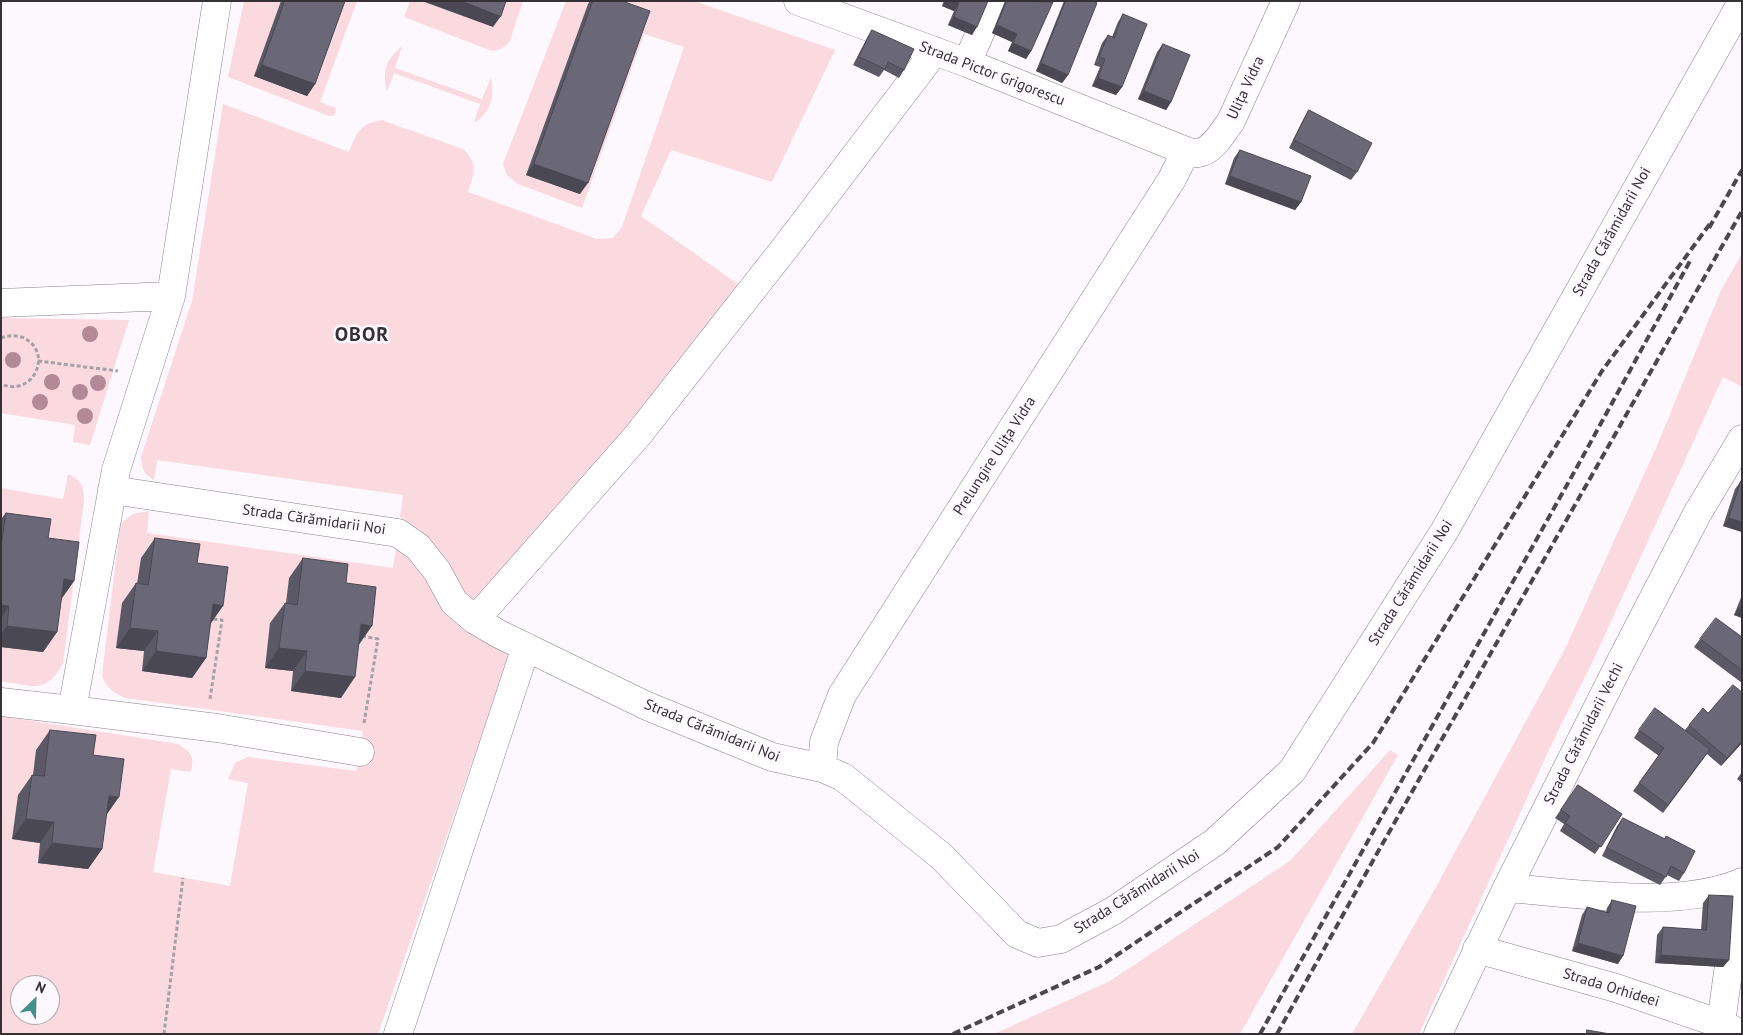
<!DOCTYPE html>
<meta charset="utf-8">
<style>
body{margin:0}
#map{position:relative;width:1743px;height:1035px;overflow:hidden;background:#fcf8fe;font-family:"PT Sans",sans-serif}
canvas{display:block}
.frame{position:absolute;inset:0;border:2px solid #353136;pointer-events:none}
.north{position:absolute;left:10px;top:975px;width:50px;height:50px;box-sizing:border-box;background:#fcf8fe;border:1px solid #aca8ae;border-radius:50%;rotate:24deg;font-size:14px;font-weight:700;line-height:20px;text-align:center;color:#353136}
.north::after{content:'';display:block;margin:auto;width:18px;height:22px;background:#468e8d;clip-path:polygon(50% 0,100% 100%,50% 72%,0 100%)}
</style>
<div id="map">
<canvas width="1743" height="1035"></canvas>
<div class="frame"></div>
<div class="north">N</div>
</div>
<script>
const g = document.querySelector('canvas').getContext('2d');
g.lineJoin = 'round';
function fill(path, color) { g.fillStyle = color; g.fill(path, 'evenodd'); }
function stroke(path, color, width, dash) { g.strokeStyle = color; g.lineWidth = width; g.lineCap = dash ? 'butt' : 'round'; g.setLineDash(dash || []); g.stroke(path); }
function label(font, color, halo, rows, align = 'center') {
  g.font = font + ' "PT Sans",sans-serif'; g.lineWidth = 5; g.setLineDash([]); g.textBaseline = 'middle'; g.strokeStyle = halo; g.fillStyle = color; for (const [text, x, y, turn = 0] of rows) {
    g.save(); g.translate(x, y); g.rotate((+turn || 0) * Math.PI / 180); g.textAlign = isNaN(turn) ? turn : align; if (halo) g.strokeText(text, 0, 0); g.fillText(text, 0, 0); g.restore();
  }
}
const green = new Path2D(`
 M244,1H357L320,102L336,108L335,115L329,116L228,77Z
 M410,1H523L509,43L501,49L492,51L404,17Z
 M566,1H694L835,50L772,182L671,150L641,216L741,286L629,432L476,603L462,592L448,563L420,530L400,517L403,495L157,460L154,480C143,473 142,469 141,457L192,301L223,104L349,152C357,132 359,125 381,120L463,149C479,165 474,173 468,192L597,239L613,238L622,227L684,47L644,34L582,208L518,184L507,175L503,164Z
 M402,46L395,68L482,99L491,78C494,98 492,111 474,123L480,104L394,73L387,91C382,70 386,60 402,46Z
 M1742,254V387L1723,377L1593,661L1555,737L1419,1034H1352L1436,887L1565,649L1656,448L1721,290Z
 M1,318L129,320L90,445L73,442L75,425L1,413Z
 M68,474C82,481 84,485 84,501L63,663C46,695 32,686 1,681V488L63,499Z
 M149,511L147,533L393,568L396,549L405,553L420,570L444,610L475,636L510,654L378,1034H1V716L178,744C191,753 195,755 191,772L171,769L153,872L230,886L248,783L228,779L235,763L248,757L356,771L363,731L126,698C114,693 106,689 102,675L118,543L121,523L133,514ZM20,985H50V1015H20Z
 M1390,750L1398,755L1240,1034H994L1110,981L1291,860Z`);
const path = new Path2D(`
 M1,338C9,335 17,335 24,338C54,353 33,398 1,384
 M38,361L118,371
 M362,636L378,639L364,723
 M210,699L222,620L210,619
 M164,1034L183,878`);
const minor = new Path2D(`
 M217,1L171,296L116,470L72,710L217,728L360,752
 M798,1L967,63L1186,151C1189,152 1195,154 1198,153C1213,151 1223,132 1231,121L1286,1
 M967,63L994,1
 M1,303L171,296
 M112,490L398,533L418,547L437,571L454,602L475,620L499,634L647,706L772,757L822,768L843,777L941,856L1017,934L1038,943L1061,939L1113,911L1215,842L1292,771L1445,530L1742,2
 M475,620L638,435L788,244L935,51
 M1,702L72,710
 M822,768L824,742L842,695L1172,179L1186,151
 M1507,888C1576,893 1677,910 1742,882
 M1477,949L1616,988L1721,1024L1742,1034
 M1721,1024L1740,883
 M398,1034L526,647`);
const tertiary = new Path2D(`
 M1438,1034L1507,888L1620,663L1697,514L1742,439`);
const rail = new Path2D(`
 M1709,228L1742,170
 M953,1034L1099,967L1278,847L1373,743L1602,371L1712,221
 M1260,1034L1577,467L1690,261
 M1277,1034L1375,857L1742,211`);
const trees = [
 [90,334],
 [13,360],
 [52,382],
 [98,383],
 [80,392],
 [40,402],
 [85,416]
];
const wall = new Path2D(`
 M281,1H345L315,84L307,96L254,76Z
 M590,1H622L580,194L526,175L588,4Z
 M944,1H988L972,35L948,25L954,11L942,6Z
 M1005,1H1052L1031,51L1026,59L1008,51L1012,42L992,33Z
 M1064,1H1093L1068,75L1062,83L1036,71Z
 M1123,14L1122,87L1116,95L1092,86L1100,67L1094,65L1102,43L1108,35L1112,37L1118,22Z
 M872,30L904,70L899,78L884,70L879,77L853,65L867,38Z
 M1163,44L1171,102L1166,110L1138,99L1157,52Z
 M1309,110L1357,172L1351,180L1289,148L1304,118Z
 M1240,150L1301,202L1295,210L1225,184L1234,158Z
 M1741,481L1742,532L1723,526L1735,489Z
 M6,513L74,581L61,599L57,632L43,652L1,647V519Z
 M155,538L197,563L210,624L206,658L192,678L142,671L144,651L116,648L122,603L136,583L137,584L141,558Z
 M303,558L346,583L359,644L341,698L291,691L293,671L265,668L270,623L285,603H286L289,578Z
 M1742,595V618L1734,615Z
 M1742,637V683L1694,647L1700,639Z
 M1742,692V743L1721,766L1707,754L1663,813L1633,791L1659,756L1634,738L1639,730H1685L1689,725Z
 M50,730L93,755L106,815L102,849L88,869L38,863L40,843L12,839L18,795L32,775H33L36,750Z
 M1742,772V783L1737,779Z
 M1578,785L1622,814L1595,854L1560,831L1564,824L1555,818Z
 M1623,818L1664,839L1666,836L1684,873L1679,881L1667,875L1660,885L1602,856L1617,826Z
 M1709,895L1729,960L1723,967L1655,963L1657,935L1663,927L1701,930L1703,903Z
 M1612,900L1618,964L1572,951L1582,915L1587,907L1606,912L1607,908Z`);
const shadedWall = new Path2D(`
 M422,1H462L501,16L493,27Z
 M945,1H955L959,3L954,11L942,6Z
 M954,17L977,27L972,35L948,25Z
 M997,25L1017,34L1012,42L992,33Z
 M1013,43L1031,51L1026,59L1008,51Z
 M1041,63L1068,75L1062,83L1036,71Z
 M262,65L315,84L307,96L254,76Z
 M1098,78L1122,87L1116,95L1092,86Z
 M1144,91L1171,102L1166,110L1138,99Z
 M534,164L588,183L580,194L526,175Z
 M1230,176L1301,202L1295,210L1225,184Z
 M1729,518L1742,522V532L1723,526Z
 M64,579L74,581L60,601Z
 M213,604L223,606L209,626Z
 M1,605L9,606L1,618Z
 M1740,607L1742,608V618L1734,615Z
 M361,624L372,626L358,646Z
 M7,626L57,632L43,652L1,647V634Z
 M130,628L158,631L144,651L116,648Z
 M279,648L307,651L293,671L265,668Z
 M156,651L206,658L192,678L142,671Z
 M305,671L355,677L341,698L291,691Z
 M1742,741V743L1721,766L1727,758Z
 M109,796L119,797L105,817Z
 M26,819L54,822L40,843L12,839Z
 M52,843L102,849L88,869L38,863Z
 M1578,943L1623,956L1618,964L1572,951Z
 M1661,955L1729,960L1723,967L1655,963Z`);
const building = new Path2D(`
 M285,1H345L315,84L262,65Z
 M462,1H506L501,16Z
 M593,1H622L650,11L588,183L534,164Z
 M955,1H988L977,27L954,17L959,3Z
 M1007,1L1053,2L1031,51L1013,43L1017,34L997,25Z
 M1066,1H1093L1097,3L1068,75L1041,63Z
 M1123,14L1147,24L1122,87L1098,78L1105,59L1099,57L1108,35L1114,38Z
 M872,30L914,49L904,70L888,62L885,69L859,57Z
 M1163,44L1190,55L1171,102L1144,91Z
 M1309,110L1372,143L1357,172L1294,140Z
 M1240,150L1311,176L1301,202L1230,176Z
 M1741,481H1742V522L1729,518Z
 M6,513L51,519L48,538L79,542L74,581L64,579L57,632L7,626L9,606L1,605V548Z
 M155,538L200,544L197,563L228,567L223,606L213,604L206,658L156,651L158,631L130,628L136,583L148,585Z
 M303,558L348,564L346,583L376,587L372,626L361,624L355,677L305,671L307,651L279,648L285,603L297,605Z
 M1716,618L1742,637V670L1700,639Z
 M1733,685L1742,692V741L1727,758L1689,725L1703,708L1708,713Z
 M1655,708L1710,749L1668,805L1639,783L1664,748L1639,730Z
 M50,730L96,735L93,755L124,759L119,797L109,796L102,849L52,843L54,822L26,819L32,775L44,776Z
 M1578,785L1622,814L1601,847L1565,823L1570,816L1561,810Z
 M1623,818L1665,839L1666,836L1695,851L1684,873L1671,866L1666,877L1607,848Z
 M1709,895L1733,896L1729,960L1661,955L1663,927L1706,930Z
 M1612,900L1636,906L1623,956L1578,943L1587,907L1609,913Z
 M1587,1030L1610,1034H1587Z`);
const streetNames = [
 ["Strada Pictor Grigorescu",992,74,21],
 ["Ulița Vidra",1246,88,-65],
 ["Strada Cărămidarii Noi",1612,232,-61],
 ["Prelungire Ulița Vidra",995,456,-57],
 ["Strada Cărămidarii Noi",314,520,8],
 ["Strada Cărămidarii Noi",1411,583,-58],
 ["Strada Cărămidarii Noi",712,731,22],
 ["Strada Cărămidarii Vechi",1584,734,-63],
 ["Strada Cărămidarii Noi",1137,892,-32],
 ["Strada Orhideei",1611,988,17]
];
const districtNames = [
 ["OBOR",362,335]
];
fill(green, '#fad9df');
stroke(minor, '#8b818e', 29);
stroke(tertiary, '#8b818e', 29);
stroke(path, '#a5a1a6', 3, [4, 2.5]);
stroke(minor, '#fff', 28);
stroke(tertiary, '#fff', 28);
stroke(rail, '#4b474c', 4, [8, 4]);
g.fillStyle = '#b38997';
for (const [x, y] of trees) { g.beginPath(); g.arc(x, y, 8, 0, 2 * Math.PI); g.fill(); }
fill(wall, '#5b5966');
fill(shadedWall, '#4a4953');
fill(building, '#6a6877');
stroke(building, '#4a4953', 1);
label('15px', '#353136', '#fcf8fe', streetNames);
g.letterSpacing = '1px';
label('bold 20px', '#353136', '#fcf8fe', districtNames);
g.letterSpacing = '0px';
</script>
